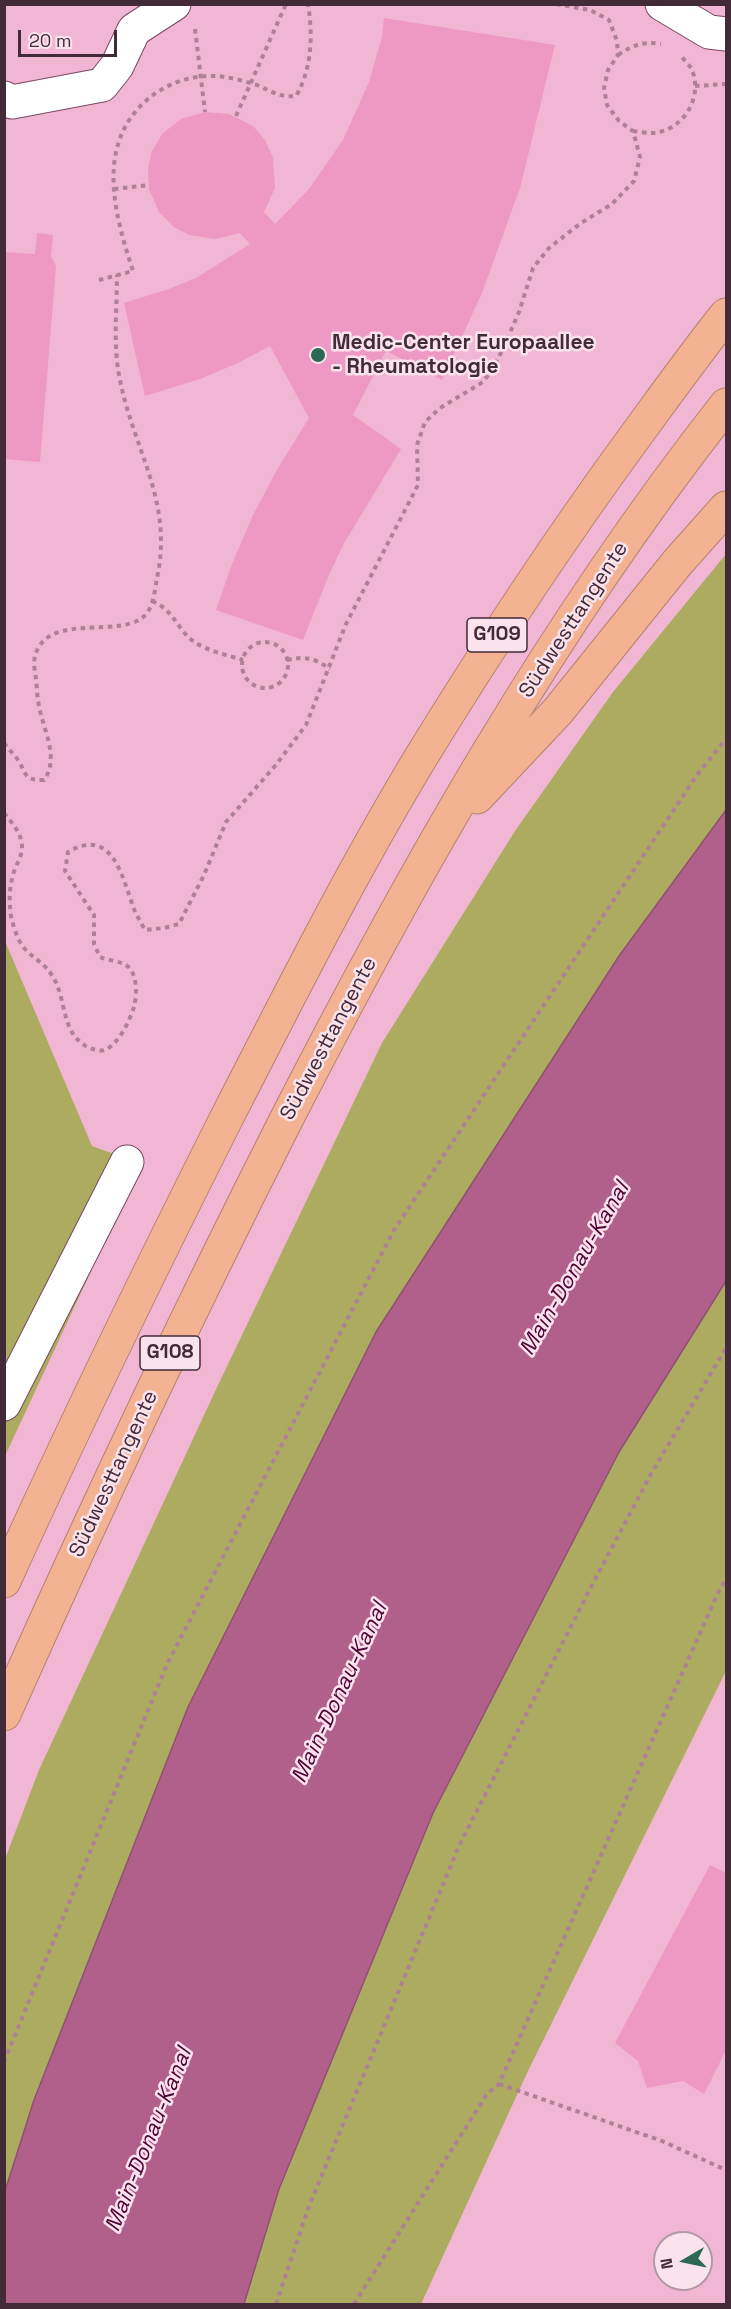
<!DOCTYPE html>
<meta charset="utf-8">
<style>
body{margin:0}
#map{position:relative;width:731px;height:2309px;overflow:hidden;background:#f1b6d3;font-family:"Space Grotesk",sans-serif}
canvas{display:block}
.frame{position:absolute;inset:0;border:6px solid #422b37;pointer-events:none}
.north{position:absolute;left:653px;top:2231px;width:60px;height:60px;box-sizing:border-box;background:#fbe3ee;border:2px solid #b199a5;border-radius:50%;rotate:261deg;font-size:16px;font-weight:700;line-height:24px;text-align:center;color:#422b37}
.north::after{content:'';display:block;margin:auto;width:21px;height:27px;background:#2c6954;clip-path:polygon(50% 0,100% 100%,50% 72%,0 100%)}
.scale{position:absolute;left:18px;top:30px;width:99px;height:27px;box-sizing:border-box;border:3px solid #422b37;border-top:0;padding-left:8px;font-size:18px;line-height:21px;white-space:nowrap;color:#422b37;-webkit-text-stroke:4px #fbe3ee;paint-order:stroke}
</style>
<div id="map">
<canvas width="731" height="2309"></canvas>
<div class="frame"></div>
<div class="north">N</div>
<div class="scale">20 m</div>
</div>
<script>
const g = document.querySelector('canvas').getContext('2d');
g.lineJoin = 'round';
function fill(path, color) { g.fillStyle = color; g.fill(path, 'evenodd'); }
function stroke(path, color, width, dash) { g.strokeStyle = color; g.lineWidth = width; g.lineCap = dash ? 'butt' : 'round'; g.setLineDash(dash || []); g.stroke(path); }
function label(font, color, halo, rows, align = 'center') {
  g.font = font + ' "Space Grotesk",sans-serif'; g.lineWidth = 5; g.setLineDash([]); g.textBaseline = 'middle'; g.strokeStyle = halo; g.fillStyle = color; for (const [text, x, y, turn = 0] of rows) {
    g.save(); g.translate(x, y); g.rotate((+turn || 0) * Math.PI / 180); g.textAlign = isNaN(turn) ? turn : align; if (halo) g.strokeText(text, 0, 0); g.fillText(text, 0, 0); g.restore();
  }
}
const green = new Path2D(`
 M726,554V810L619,956L376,1332L188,1707L34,2100L5,2191V1859L39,1770L219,1383L382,1043L515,831L613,692Z
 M5,941L92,1146L141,1164L5,1456Z
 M726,1281V1671L527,2073L421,2304H244L279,2189L433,1813L619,1452Z`);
const water = new Path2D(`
 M726,810V1281L619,1452L433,1813L279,2189L244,2304H5V2191L34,2100L188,1707L376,1332L619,956Z`);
const building = new Path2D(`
 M384,18L555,45L520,188L482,293L442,380L386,351L353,415L401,449L343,545L328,577L303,640L216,610L232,564L253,515L278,468L309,418L270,346L238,363L200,379L145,396L124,303L166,290L196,278L250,244L240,233L215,239L189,235L174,227L159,212L149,189L148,170L151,153L162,134L181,119L205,112L229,114L253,126L265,140L273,158L275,188L264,212L275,224L309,189L343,140L369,82L382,37Z
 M37,233L53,235L51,256L56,266L40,462L4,459V252L35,254Z
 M710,1865L726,1873V2050L704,2094L683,2081L647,2088L638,2061L615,2043Z`);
const path = new Path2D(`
 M195,29L205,112
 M618,55C633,45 643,41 661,44
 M695,86L726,84
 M236,116L286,4
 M633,131C639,132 646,133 652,133C682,132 705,97 691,68C689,65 685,61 682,57
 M114,189L149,185
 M99,280L133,271C114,213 95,144 148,99C167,83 192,75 216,76C230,77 244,81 257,85C271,91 280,98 296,96C312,69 313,35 308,4
 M152,601C174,610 176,628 193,641C207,651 227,655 243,660
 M242 665a23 23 0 1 1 46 0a23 23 0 1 1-46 0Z
 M287,660C305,656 315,658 330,669
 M4,743C9,750 16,756 20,763C27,777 26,780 44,780C60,758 43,729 39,706C37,697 37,688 36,679C35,672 33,663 35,656C48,609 125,642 147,613C154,603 155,589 157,578C174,500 132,448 119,375C113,343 117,307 117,275
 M4,813C11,822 19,830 21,840C25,854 16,863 13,875C9,889 9,901 11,916C14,929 18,943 28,952C36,960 45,964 51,974C68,997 59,1035 90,1048C95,1050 102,1052 107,1049C120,1041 129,1022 134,1007C137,995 138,973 126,965C122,962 107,960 100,957L94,944V915L65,871L68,852C113,826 122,877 134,909C137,916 141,923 145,930L164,928L179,924L204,875L226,822L275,766L306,725L346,624L418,485L417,445L425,422L440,408L483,382L494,367L506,342L519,312L533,268L549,248L581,223L612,204L634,181L640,157L633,131L619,121L607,105L604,88L608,70L618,55L617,41L609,20L590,10L556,4
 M4,2062L167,1664L394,1230L697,775L726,739
 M499,2084L662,2141L726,2170
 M276,2304L309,2206L459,1846L591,1587L651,1474L726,1348
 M354,2304L487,2094L499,2084L717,1595L726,1579`);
const minor = new Path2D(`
 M662,4L709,32L726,34
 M4,98L12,102L102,85L117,66L134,30L174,4
 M4,1404L127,1162`);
const highway = new Path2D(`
 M477,797L558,711L677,563L726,508
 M4,1581C75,1424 150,1270 227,1117C288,998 349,877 418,762C486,651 557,543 634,438C664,397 694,355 726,315
 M4,1714C93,1514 186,1317 285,1122C413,872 552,626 726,405`);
const markers = [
 [318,355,8,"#2c6954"]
];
const shields = [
 [497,635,60],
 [170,1353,60]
];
const shieldNames = [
 ["G109",497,635],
 ["G108",170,1353]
];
const poiNames = [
 ["Medic-Center Europaallee",332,343],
 ["- Rheumatologie",332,367]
];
const streetNames = [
 ["Südwesttangente",574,620,-57],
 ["Südwesttangente",329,1039,-62],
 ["Südwesttangente",114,1474,-65]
];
const waterNames = [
 ["Main-Donau-Kanal",575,1269,-60],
 ["Main-Donau-Kanal",340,1693,-65],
 ["Main-Donau-Kanal",149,2140,-68]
];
fill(green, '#acab60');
fill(water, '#b0608b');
stroke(water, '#8f5072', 1.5);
fill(building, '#ee98c4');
stroke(minor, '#7a4862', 35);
stroke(highway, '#b58372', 35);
stroke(path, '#ae8197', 4, [4.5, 4.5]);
stroke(minor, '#fff', 33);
stroke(highway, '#f3b291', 33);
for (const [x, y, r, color] of markers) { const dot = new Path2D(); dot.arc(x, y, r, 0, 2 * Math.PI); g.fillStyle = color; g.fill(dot); stroke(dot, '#fbe3ee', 2); }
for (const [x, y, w] of shields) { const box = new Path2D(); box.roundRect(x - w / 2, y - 17, w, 34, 4.5); g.fillStyle = '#fbe3ee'; g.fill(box); stroke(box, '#422b37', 1.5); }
label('bold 20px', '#422b37', null, shieldNames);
label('bold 21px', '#422b37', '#fbe3ee', poiNames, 'left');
label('21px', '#422b37', '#fbe3ee', streetNames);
label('italic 22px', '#4f0234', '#fbe3ee', waterNames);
</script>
